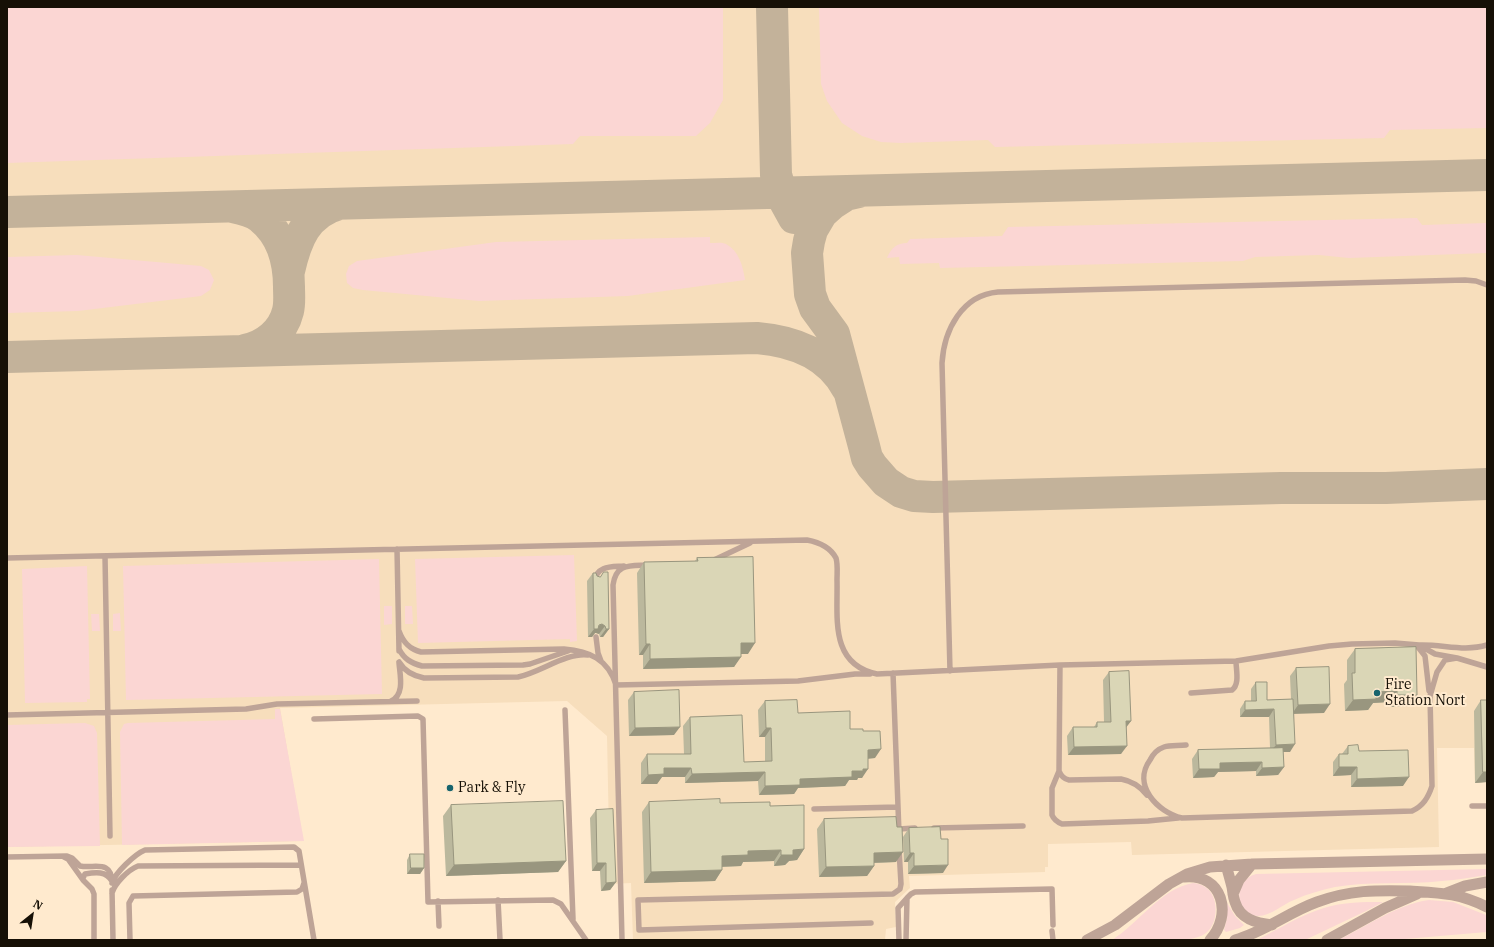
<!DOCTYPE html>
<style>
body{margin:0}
#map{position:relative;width:1494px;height:947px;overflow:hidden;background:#ffeace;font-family:"IBM Plex Serif",serif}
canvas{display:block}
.frame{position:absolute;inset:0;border:8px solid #161006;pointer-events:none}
.north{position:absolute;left:12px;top:895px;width:40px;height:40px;-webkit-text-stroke:3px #ffeace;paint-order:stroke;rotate:30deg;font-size:11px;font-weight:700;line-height:16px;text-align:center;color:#161006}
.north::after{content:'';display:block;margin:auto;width:14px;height:18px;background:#161006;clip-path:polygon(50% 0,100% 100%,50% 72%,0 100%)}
</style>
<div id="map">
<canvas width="1494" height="947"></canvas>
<div class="frame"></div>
<div class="north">N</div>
</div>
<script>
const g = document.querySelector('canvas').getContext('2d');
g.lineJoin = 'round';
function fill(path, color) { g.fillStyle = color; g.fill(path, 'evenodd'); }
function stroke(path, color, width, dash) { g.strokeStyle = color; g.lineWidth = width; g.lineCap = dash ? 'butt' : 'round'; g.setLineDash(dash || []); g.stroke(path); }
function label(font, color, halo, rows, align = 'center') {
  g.font = font + ' "IBM Plex Serif",serif'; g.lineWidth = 4; g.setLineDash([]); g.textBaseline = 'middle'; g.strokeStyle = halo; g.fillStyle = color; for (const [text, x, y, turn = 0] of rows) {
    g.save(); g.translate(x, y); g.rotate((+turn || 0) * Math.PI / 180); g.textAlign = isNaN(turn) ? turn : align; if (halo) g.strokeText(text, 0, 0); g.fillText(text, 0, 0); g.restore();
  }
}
const built = new Path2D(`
 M7,7H1487V782L1475,783L1474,748H1437L1439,847L1132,855L1131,842L1048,844V867H1045V872L909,876L910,888L895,902L896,927L886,929L885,940H633L631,883L610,884L607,736L567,701L280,708L303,841L7,847Z`);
const green = new Path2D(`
 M7,7H723V100L710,123L696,136H580L573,144L7,163Z
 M819,7H1487V128L1390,130L1384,138L995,147L988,140L901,143L881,142L862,136L842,123L827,101L821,84Z
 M1417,218L1422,225L1487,223V253L1349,258L1319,255L1255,257L1243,261L940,268L939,263L900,264L899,257L887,258C891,248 897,243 907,243L910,239L1002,236L1008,227Z
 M710,237V243C715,243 722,242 726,244C739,251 743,266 745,280L628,296L479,301L363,290L353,288L347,283L346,274L349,266L357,261L496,242Z
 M77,255L201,266L209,270L214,280L210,290L201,296L78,311L7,313V257Z
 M574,555L577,641L570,642V639L418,643L415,559Z
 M379,559L382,694L126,700L123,566Z
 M87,566L90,699H87V702L25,703L22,569Z
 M384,606H392V624L384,625Z
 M405,606H412L413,624H405Z
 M120,613L121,631H113V614Z
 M91,614H99L100,631H92Z
 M275,709H280L304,841L122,845L120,732L124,724L128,723L275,719Z
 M85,723L94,726L97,733L100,846L7,847V725Z
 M1487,869V875C1472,877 1457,880 1442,881C1406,885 1370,881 1335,887C1321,890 1307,894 1294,900C1283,904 1271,916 1258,916C1235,915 1232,881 1256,874Z
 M1193,883C1203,884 1211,889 1214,899C1218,912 1215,930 1201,936C1182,944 1134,940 1112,940C1139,923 1160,889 1193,883Z
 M1429,900L1453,902L1486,915L1487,932L1393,940H1338C1368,926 1395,905 1429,900Z
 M1383,902L1366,911L1305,940H1257C1279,929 1300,915 1324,908C1343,902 1363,902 1383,902Z
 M1227,903L1235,916L1244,925L1240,928L1226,932L1224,930L1227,918Z`);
const taxiway = new Path2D(`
 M772,7L776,175L783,198L794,218
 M859,192L846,195L832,204L822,213L812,230L809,241L807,253L810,294L815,308L834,334L864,446L867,458L872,466L886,482L901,492L914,496L933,497L1281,488H1386L1487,484
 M233,207C243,209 253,211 261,218C282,235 289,261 289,287C289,295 290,303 288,311C283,332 265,346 245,350
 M7,212L1487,175
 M289,271C296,240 306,213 339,204
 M7,357L757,338C793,341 829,354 847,388`);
const service = new Path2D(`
 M397,549L399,651
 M105,556L110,836
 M7,558L807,540C818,542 830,547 836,558C838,565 837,573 837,580C838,617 829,664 877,674L1060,665L1236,661L1329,646L1352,644L1395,643L1419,645
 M714,560L750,543
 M594,581C598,565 611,567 624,566
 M399,631C403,642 409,649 421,652L564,649C589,651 608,659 616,685L798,681L855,674H870
 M596,637L598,653L601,661
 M1487,645C1464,652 1442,644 1419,645L1435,654L1457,658L1487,667
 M1418,647L1425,656L1429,691
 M399,649C404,659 411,663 422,666L523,665L530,664L568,651
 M399,662C405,672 414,676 424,678L518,677C539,673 567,652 588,655
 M1060,665L1059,771C1061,776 1064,779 1069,780L1121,779C1132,781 1140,786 1147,795
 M950,671L942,363C944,330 962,295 998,292L1465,280L1476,281L1487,285
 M893,673L899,833
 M1191,693L1232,690C1240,684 1236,670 1236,661
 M391,701C405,695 400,675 399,663
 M565,710L573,919
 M7,715L246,709L277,704L417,701
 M314,719L418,716L423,719L428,902L553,900L561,904L586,940
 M1186,745C1179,746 1170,745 1164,747C1158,749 1153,754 1150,760C1132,785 1157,812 1182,818L1412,811C1423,806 1428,798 1432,786L1430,696L1437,672L1445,660L1457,658
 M1059,771L1052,788V815C1054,820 1057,822 1062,824L1148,821L1178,818
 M1472,806H1487
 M814,809L898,807
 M934,828L1023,826
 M899,829L915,828
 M7,857L67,856L72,858L80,866C94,869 111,859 112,882
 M64,857L68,859L83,880
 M112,883C115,873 135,854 145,850L294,847L299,851L314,940
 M112,890L113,940
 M112,893C115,883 128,870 138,866L301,865
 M907,898L911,894L915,892L1052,889L1053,925
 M498,900L500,940
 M438,901L439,926
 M871,923L639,930L638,900L893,894L900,889L901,884L899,849
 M1052,931L1053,940
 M94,940V894L92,889L83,880V878L85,874C96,872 106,871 112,881
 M130,940L129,903L133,896L297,892L302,889L304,883
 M622,940L613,585C616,563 630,566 648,565
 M899,940L898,908L907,898L906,940`);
const minor = new Path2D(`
 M1226,865C1228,872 1230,879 1232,887C1233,892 1233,897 1235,902C1240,919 1256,923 1272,925
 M1184,877C1223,873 1233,915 1210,940
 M1447,893L1465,886L1487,882
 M1233,894L1239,880L1252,864
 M1087,940L1115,925L1169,884L1187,874L1210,867L1252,864L1487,859
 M1235,940C1264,932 1289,912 1317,902C1349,890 1377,890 1410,891C1442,893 1458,893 1487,907
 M1327,940L1385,908L1417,894`);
const wall = new Path2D(`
 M697,558L748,654H741L734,667L643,669V655H639L637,573L644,562L695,561Z
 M593,573L609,629L603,637H600L599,634L596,633H595L592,637H588L587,581Z
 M1416,647L1410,706L1389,707V702L1373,703L1368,710L1345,711L1344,684L1347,680V660L1355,649Z
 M1296,668L1324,713H1294L1290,752H1283L1284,767L1278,775L1256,776V771L1218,772L1214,777L1193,778L1192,759L1198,750L1270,748L1269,717H1240V709L1245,701H1251V689L1256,682L1267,700L1291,699L1290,676Z
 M1109,672L1131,721L1126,727L1121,754L1068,755L1067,736L1073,727H1094L1097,722H1104L1103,680Z
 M634,692L674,735L629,736L628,700Z
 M1481,700H1487V782L1475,783L1474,711Z
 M765,701L798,713L850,729L863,731L875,758L868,759L862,778H858L857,780H849L845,786L798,788L794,794L759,795L758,781L685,783V777H662L657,784H641V763L647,754H684L683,726L690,717L744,762H765V737H759L758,710Z
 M1348,746L1359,751L1403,786L1351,787V775L1333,776V762L1339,754H1342Z
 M649,802L770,806L804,849L797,860L789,861L785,865L774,866V861L743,862L741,866L722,867V870L715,881L644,883L642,812Z
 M451,805L566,861L558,872L446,876L443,816Z
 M596,810L616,882L610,890L601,891L600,871H592L590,818Z
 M824,819L897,827L896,862L874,863V866L867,876L819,877L817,829Z
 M909,828L943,873L908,874V862H904L903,837Z
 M410,854L424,868L420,874H407V860Z`);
const shadedWall = new Path2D(`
 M602,624L605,626L599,634L596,633H595L592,637H588L594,629Z
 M606,629H609L603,637H600Z
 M741,643H755L748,654H733Z
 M646,644H650L643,655H639Z
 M741,657L734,667L643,669L650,659Z
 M1397,691L1389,702L1373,703L1368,710L1345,711L1353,700L1376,692Z
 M1397,695H1417L1410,706L1389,707Z
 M1330,704L1324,713L1292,714L1298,705Z
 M1274,709L1269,717H1240L1245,710Z
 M1126,721H1131L1125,729Z
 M680,727L674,735L629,736L635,728Z
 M766,728H771L765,737H759Z
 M1295,744L1290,752H1270L1276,745Z
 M1127,746L1121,754L1068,755L1074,747Z
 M881,749L875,758L861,759L868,750Z
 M1262,762L1256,771L1218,772L1214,777L1193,778L1199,769L1220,763Z
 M1284,767L1278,775L1256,776L1262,768Z
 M1339,767H1357L1351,775L1333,776Z
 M664,768H691L685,777H662L657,784H641L648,775Z
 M863,769H868L862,778H858L857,780H849L845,786L798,788L794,794L759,795L765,786L800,779L852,771Z
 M765,772L758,781L685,783L692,774Z
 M1483,772H1487V782L1475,783Z
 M1409,777L1403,786L1351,787L1357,779Z
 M804,849L797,860L789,861L785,865L774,866L781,855L793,850Z
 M781,850L774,861L743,862L741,866L714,867L722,856L748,851Z
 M903,852L896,862L867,863L874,853Z
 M910,853H914L908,862H904Z
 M566,861L558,872L446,876L454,865Z
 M597,863H606L600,871H592Z
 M948,865L943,873L908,874L914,866Z
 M874,866L867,876L819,877L826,867Z
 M411,868H424L420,874H407Z
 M722,870L715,881L644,883L651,872Z
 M616,882L610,890L601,891L606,883Z`);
const building = new Path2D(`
 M753,557L755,643H741V657L650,659V644H646L644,562L698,561L697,558Z
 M604,572H608L609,629H606L605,626L602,624L599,625L598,629H594L593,573H596L597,576L600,577Z
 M1416,647L1417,695H1397V691L1376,692V699L1353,700L1352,673H1355V649Z
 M1329,667L1330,704L1298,705L1296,668Z
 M1129,671L1131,721H1126L1127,746L1074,747L1073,727H1097V722H1111L1109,672Z
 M1256,682H1267V700L1293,699L1295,744L1276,745L1274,709L1245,710V701H1256Z
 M679,690L680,727L635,728L634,692Z
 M797,700L798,713L850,711V729H863V731H880L881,749L868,750V769H863V771H852V777L800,779V785L765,786V772L692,774L691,768H664V774L648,775L647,754H691L690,717L742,715L744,762L772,761L771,728H766L765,701Z
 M1481,700H1487V772H1483Z
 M1358,745L1359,751L1408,750L1409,777L1357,779V767H1339V754H1348V746Z
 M1283,748L1284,767L1262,768V762L1220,763V769H1199L1198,750Z
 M720,799V803L770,802V806L804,805V849L793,850V855H781V850L748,851V855L722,856V870L651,872L649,802Z
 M563,801L566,861L454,865L451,805Z
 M613,809L616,882L606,883V863H597L596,810Z
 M896,817L897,827H902L903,852L874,853V866L826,867L824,819Z
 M940,827L941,839H948V865L914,866V853H910L909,828Z
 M410,854H424V868H411Z`);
const markers = [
 [1377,693,4,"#17646d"],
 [450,788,4,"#17646d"]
];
const poiNames = [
 ["Fire",1385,685],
 ["Station Nort",1385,701],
 ["Park & Fly",458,788]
];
fill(built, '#f7debc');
fill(green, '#fbd6d3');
stroke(taxiway, '#c3b29a', 32);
stroke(service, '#bea497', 5.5);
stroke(minor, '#bea497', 11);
fill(wall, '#bbb89d');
fill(shadedWall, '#99967f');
fill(building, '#dad6b6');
stroke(building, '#99967f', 1);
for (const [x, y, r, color] of markers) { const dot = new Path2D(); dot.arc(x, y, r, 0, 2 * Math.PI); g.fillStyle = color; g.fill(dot); stroke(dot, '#ffeace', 1.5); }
label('14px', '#161006', '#ffeace', poiNames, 'left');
</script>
